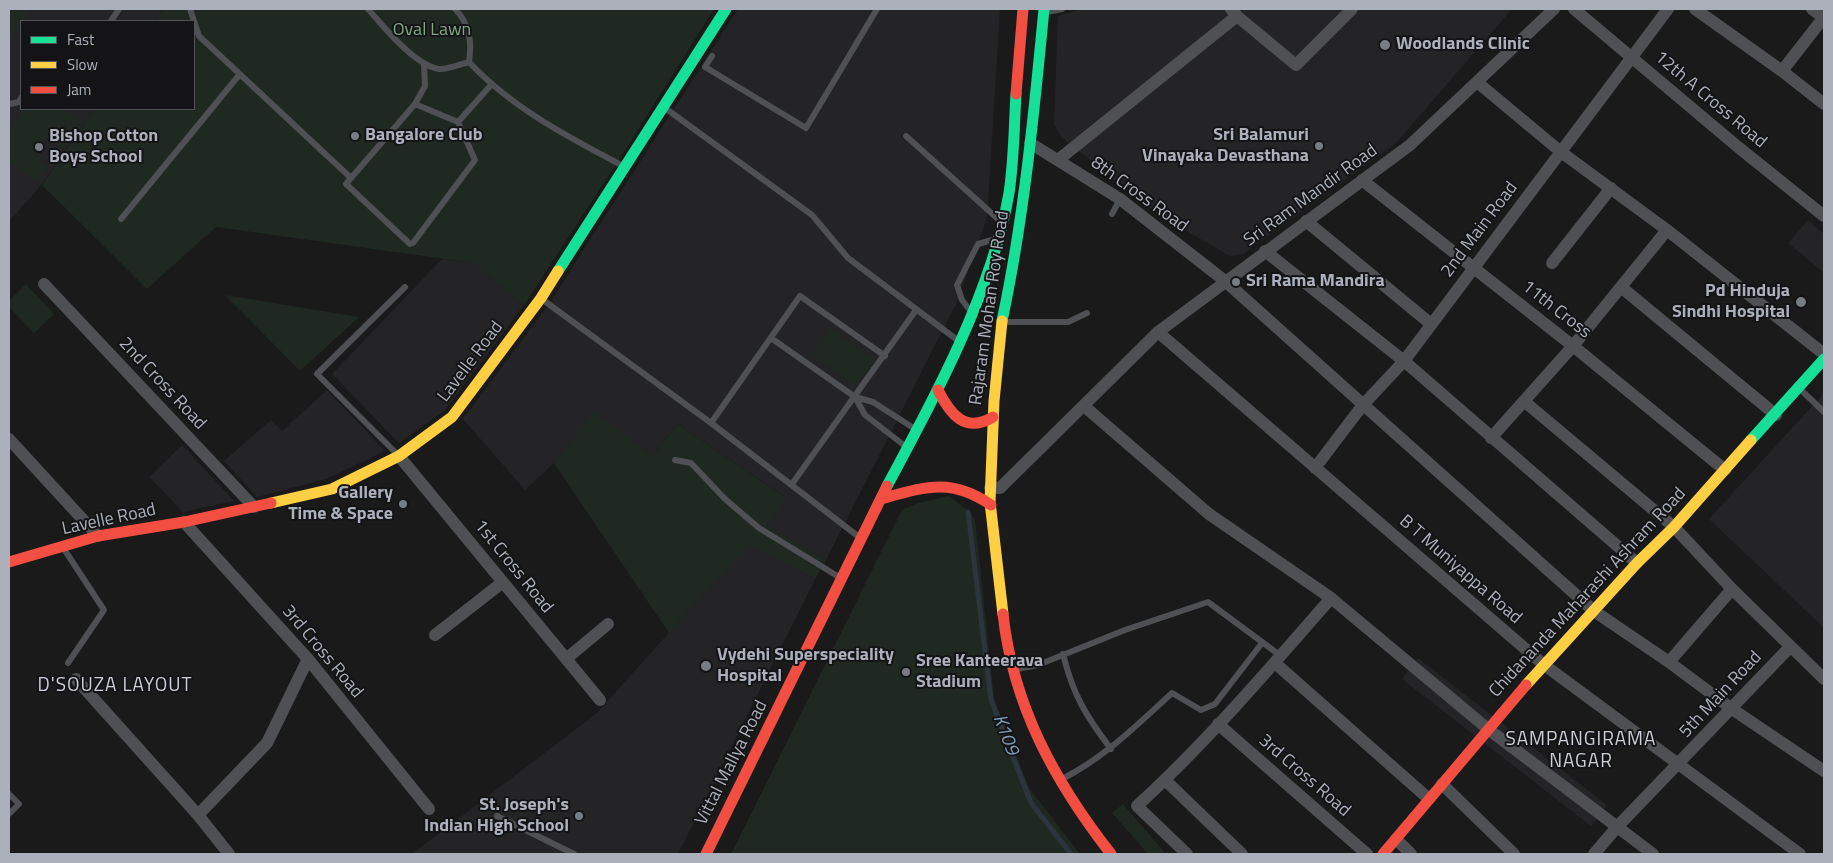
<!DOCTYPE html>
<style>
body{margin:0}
#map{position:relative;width:1833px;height:863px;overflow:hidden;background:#1a1a1a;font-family:"Titillium Web",sans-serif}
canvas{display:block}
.frame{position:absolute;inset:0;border:10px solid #abb0bb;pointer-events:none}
.legend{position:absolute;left:20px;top:20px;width:175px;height:90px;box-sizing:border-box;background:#141416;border:1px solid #505258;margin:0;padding:6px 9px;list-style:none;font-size:15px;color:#abb0bb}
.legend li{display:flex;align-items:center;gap:10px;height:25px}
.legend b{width:25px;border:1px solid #505258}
</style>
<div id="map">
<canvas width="1833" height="863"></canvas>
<div class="frame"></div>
<ul class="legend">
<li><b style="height:6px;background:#16e098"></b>Fast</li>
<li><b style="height:6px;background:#ffcf43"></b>Slow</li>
<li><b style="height:6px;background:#f24e42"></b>Jam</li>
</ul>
</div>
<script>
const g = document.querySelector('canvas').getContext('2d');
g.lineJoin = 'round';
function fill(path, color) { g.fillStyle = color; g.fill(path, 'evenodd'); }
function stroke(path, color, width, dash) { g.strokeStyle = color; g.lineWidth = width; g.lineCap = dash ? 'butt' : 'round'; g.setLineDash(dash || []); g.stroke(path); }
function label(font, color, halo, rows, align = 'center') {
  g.font = font + ' "Titillium Web",sans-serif'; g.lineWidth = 4; g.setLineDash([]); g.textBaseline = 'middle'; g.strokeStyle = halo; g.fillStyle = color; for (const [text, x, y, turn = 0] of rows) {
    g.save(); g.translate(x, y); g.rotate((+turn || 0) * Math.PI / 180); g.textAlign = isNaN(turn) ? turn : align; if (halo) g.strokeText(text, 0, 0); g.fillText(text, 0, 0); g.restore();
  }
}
const built = new Path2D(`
 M9,9H163L155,21H21V109H94L42,184L9,222Z
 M738,9H1000L987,218L956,304L826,560L767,526L785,497L678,424L652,456L554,463L525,490L463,419L549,304Z
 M1082,9H1512L1396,143L1243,254L1230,256L1162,217L1061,137L1054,124L1058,16Z
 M1808,220L1824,234V273L1788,243Z
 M442,259L475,263L524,305L445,410L399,443L332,374Z
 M327,390L385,451L326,479L257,497L224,461L271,420L282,431Z
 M1824,393V628L1709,519Z
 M182,445L234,501L183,512L149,477Z
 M749,543L815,579L678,854H412L597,713Z
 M1418,658L1607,805L1591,826L1402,679Z`);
const green = new Path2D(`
 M9,9H30L9,40Z
 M163,9H714L617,163L524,305L474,263L216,227L147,289L42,185L94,109H194V21H155Z
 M26,109H64L82,123L64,148L49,135L33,154L49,167L37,182L9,161V131Z
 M26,284L54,314L34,333L9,307V301Z
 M225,295L359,317L300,371Z
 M831,328L875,361L855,386L812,354Z
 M595,412L652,456L678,424L786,498L767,526L826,560L815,579L749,544L669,633L554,463Z
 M949,496L971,513L975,520L994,698L1029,788L1080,854H731L902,510L918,503Z
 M1123,804L1166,854H1148L1112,813Z`);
const stream = new Path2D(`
 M968,512L991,700L1031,803L1071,854`);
const lane = new Path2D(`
 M190,9L199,36L351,178L415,104L425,86L424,64
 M368,9C384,27 414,65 439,69C447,70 461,64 469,62C472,42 470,24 455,9
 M1047,12L1062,9
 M111,21L119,9
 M712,56L705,67L806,128L877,9
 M469,62C512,108 568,137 623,166
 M9,104L19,102L21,98
 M415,104L458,122
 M665,108L812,215L848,258L956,339
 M906,136L998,219
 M351,178L346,184L410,244L413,243L475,160L458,122L491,85
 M1112,214L1120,199
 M121,219L240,74
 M543,300L711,423L859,537
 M969,309L962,300L957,285L978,244L992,240
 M1006,322H1068L1087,313
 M771,338L855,397L873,402L915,429
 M1800,389L1824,412
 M855,397L865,415L905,446
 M711,423L800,296L885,356
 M397,454L317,374L405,287
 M675,460L691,463L725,499L759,528L839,577
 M792,484L916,310
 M64,549L104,610L68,663
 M1063,654C1073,695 1086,716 1111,749
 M1017,669L1038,665L1125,630L1208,602L1281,656
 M1062,779C1105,757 1137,725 1172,693L1201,710L1215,704L1262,643
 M9,794L19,804L9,814
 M497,816L574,854`);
const street = new Path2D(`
 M1574,9L1738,147L1824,216
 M1695,9L1782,71L1824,104
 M1812,9L1824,18
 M1237,16L1296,65L1352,9
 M1782,71L1824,17
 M1477,82L1561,152L1667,230L1824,354
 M1030,143L1120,199L1225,281L1594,611L1669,662L1732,709L1824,771
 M1058,160L1237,16L1231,9
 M1362,180L1573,346L1725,470
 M1306,221L1431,324
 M1265,251L1404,361L1637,563
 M1552,263L1611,188
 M44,284L254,507
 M1621,287L1776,415
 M1158,332L1543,664L1800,854
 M1525,402L1674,527L1732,589L1824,679
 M1084,406L1209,514L1331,598L1488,729L1653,854
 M1491,438L1573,346L1667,230
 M9,439L98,536
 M399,456L600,700
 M1315,468L1362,406L1404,361L1668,9
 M990,488H1000L1158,332L1410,145L1554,9
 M184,522L308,659L429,809
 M435,635L503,582
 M566,659L608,624
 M1669,662L1732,589
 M1275,663L1429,799
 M76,679L198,815L229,854
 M1218,724L1367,854
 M1165,780L1242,854
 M1442,784L1514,854
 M198,815L267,743L308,659
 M1396,839L1411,854
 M1187,854L1137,806C1207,742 1269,669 1331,598
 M1594,854L1617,827L1790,647`);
const fast = new Path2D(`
 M558,271L726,9
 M1002,321C1024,218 1034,113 1044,9
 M1751,440L1824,359
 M887,486C934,399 992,292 1009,193C1014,161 1014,127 1016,94`);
const slow = new Path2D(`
 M1002,321L994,401L990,502L1003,614
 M271,503L332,489L399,456L452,417L541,298L558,271
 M1526,685L1637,563L1674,527L1751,440`);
const jam = new Path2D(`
 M1016,94L1023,9
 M938,390C950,414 965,434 993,417
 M881,499C924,487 951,477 991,505
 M9,562L98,536L184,522L271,503
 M1003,614C1013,706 1055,782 1111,854
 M706,854L887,486
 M1383,854L1526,685`);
const markers = [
 [1385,45,6,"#787c83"],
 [355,136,5,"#787c83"],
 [1319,146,5,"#787c83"],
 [39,147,5,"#787c83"],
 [1236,282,5,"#787c83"],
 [1801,302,6,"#787c83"],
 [403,504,5,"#787c83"],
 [706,666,6,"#787c83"],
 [906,672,5,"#787c83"],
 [579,816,5,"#787c83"]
];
const parkNames = [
 ["Oval Lawn",432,31]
];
const poiNames = [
 ["Woodlands Clinic",1396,45],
 ["Bangalore Club",365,136],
 ["Sri Balamuri",1309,136,"right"],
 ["Vinayaka Devasthana",1309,157,"right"],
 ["Bishop Cotton",49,137],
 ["Boys School",49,158],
 ["Sri Rama Mandira",1246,282],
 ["Pd Hinduja",1790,292,"right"],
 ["Sindhi Hospital",1790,313,"right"],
 ["Gallery",393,494,"right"],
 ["Time & Space",393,515,"right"],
 ["Vydehi Superspeciality",717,656],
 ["Hospital",717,677],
 ["Sree Kanteerava",916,662],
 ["Stadium",916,683],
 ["St. Joseph's",569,806,"right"],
 ["Indian High School",569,827,"right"]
];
const streetNames = [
 ["12th A Cross Road",1710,100,40],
 ["8th Cross Road",1139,195,36],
 ["Sri Ram Mandir Road",1311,196,-36],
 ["2nd Main Road",1480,230,-53],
 ["Rajaram Mohan Roy Road",990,308,-82],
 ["11th Cross",1556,310,38],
 ["Lavelle Road",471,362,-53],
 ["2nd Cross Road",162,384,47],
 ["Lavelle Road",109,520,-12],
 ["1st Cross Road",513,567,51],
 ["B T Muniyappa Road",1460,570,41],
 ["Chidananda Maharashi Ashram Road",1588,593,-47],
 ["3rd Cross Road",322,652,50],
 ["5th Main Road",1721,695,-47],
 ["Vittal Mallya Road",732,763,-63],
 ["3rd Cross Road",1304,776,41]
];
const neighbourhoodNames = [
 ["D'SOUZA LAYOUT",115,686],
 ["SAMPANGIRAMA",1581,740],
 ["NAGAR",1581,762]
];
const waterNames = [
 ["K109",1005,735,69]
];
fill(built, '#242426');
fill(green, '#1f2821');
stroke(stream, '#2c353d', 5);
stroke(lane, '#4e5053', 6);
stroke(street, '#4e5053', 12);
stroke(fast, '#16e098', 11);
stroke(slow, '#ffcf43', 11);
stroke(jam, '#f24e42', 11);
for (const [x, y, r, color] of markers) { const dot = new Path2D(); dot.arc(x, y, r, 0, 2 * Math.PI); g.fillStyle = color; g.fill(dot); stroke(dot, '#141416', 2); }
label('18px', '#81a784', '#141416', parkNames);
label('bold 18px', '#abb0bb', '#141416', poiNames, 'left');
label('18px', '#abb0bb', '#141416', streetNames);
g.letterSpacing = '1px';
label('19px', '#cccfd7', '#141416', neighbourhoodNames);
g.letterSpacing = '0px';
label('italic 19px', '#819eb7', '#141416', waterNames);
</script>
